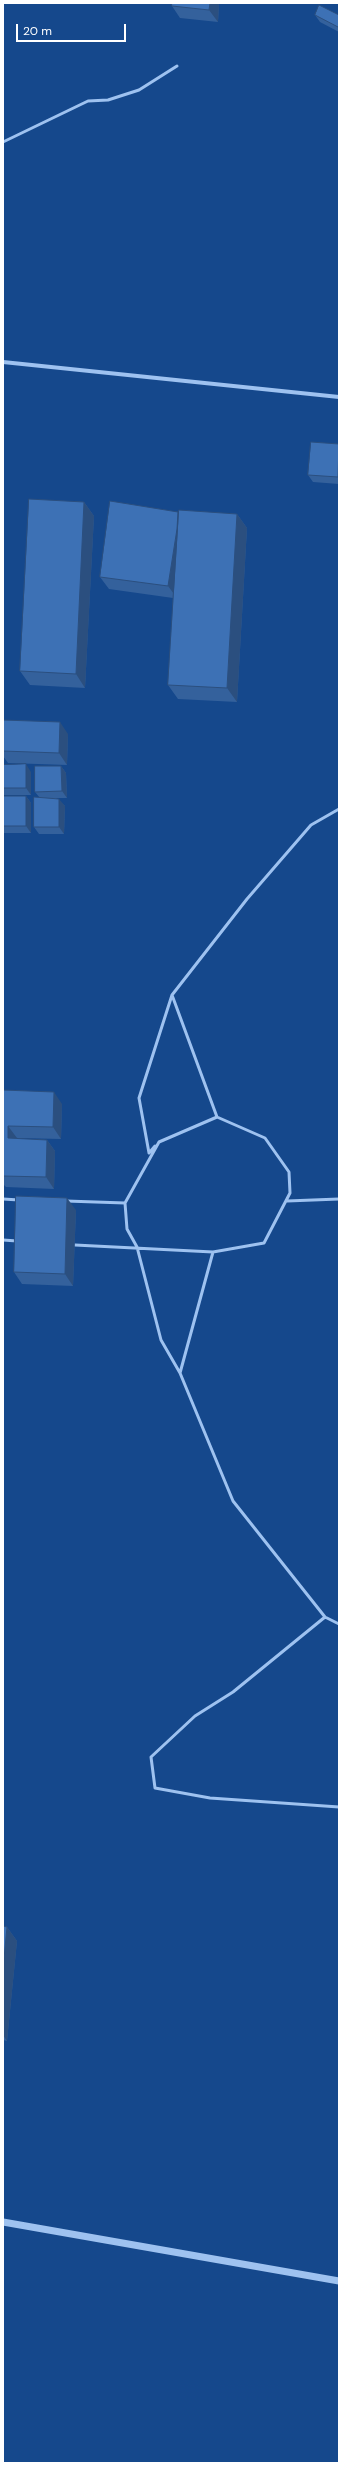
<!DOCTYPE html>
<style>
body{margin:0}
#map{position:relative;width:342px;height:2466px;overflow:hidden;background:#15488c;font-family:"DM Sans",sans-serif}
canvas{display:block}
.frame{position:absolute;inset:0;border:4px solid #fff;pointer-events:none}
.scale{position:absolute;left:16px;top:24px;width:110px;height:18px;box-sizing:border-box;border:2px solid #fff;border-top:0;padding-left:5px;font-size:12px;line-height:14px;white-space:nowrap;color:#fff;-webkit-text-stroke:3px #15488c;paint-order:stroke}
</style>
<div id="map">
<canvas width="342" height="2466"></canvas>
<div class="frame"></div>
<div class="scale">20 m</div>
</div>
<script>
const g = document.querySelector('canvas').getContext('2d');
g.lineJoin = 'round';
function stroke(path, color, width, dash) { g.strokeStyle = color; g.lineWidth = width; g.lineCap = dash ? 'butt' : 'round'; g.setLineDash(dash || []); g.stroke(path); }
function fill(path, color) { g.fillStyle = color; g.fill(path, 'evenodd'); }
const service = new Path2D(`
 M3,142L88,101L108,100L139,90L177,66
 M172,995L217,1117
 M155,1146L149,1153L139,1098L172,995L247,899L311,825L339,809
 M3,1199L19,1200
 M66,1201L125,1203
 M287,1201L339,1199
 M3,1240L17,1241
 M75,1245L213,1252L264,1243L290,1193L289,1172L265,1138L217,1117L159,1142L125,1203L127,1229L137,1247L161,1340L180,1373L233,1501L325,1617L339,1624
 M180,1373L213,1252
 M325,1617L233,1692L195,1716L151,1757L155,1788L210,1798L339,1807`);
const minor = new Path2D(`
 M3,362L339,397`);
const tertiary = new Path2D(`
 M3,2222L339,2281`);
const wall = new Path2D(`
 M172,3H219L218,22L180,18L172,6Z
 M315,15H339V32L320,22Z
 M339,444V484L313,482L308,475Z
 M84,502L94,516L85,688L30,685L20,671Z
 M178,512L237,514L247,528L237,702L178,699L168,685L173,598L109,589L100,577Z
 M3,720L68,734L67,765L8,763L3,756Z
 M3,765L31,772V795H3Z
 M61,766L66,773L67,798H56L65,806L64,834H39L34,827L40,798L35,792Z
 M3,796H26L31,803V833H3Z
 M3,1090L62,1104L61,1139L17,1138V1139L47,1140L55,1151L54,1189L6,1187L3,1184Z
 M76,1210L73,1286L22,1284L14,1272Z
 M3,1926L7,1927L17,1941L7,2041L3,2040Z`);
const shadedWall = new Path2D(`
 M210,3H219L218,22L209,10Z
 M84,502L94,516L85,688L76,674Z
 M180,512L177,598L168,586Z
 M237,514L247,528L237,702L227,688Z
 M60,722L68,734L67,765L59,753Z
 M26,764L31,772V795L26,788Z
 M61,766L66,773L67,798L62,791Z
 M26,796L31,803V833L26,826Z
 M59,799L65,806L64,834L59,827Z
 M54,1092L62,1104L61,1139L53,1127Z
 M8,1126L17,1138V1150L8,1138Z
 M47,1140L55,1151L54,1189L46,1177Z
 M67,1198L76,1210L73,1286L65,1274Z
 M7,1927L17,1941L7,2041L3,2035V1969Z`);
const building = new Path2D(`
 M172,3H210L209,10L172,6Z
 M319,5L339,15V26L338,27L315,15Z
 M311,442L339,444L338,477L308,475Z
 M29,499L84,502L76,674L20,671Z
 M110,501L178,512L177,529L168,586L100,577Z
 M179,510L237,514L227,688L168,685Z
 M3,720L60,722L59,753L3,751Z
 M26,764V788H3V765Z
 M35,766H61L62,791L35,792Z
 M3,796H26V826H3Z
 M34,797L59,799V827H34Z
 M3,1090L54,1092L53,1127L8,1126V1138L47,1140L46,1177L3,1176Z
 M16,1196L67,1198L65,1274L14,1272Z
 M3,1926L7,1927L3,1969Z`);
stroke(service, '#9ec2f0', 3);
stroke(minor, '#9ec2f0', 4);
stroke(tertiary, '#9ec2f0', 7);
fill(wall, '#34619c');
fill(shadedWall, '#2b4f7f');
fill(building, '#3d71b5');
stroke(building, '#2b4f7f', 1);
</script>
